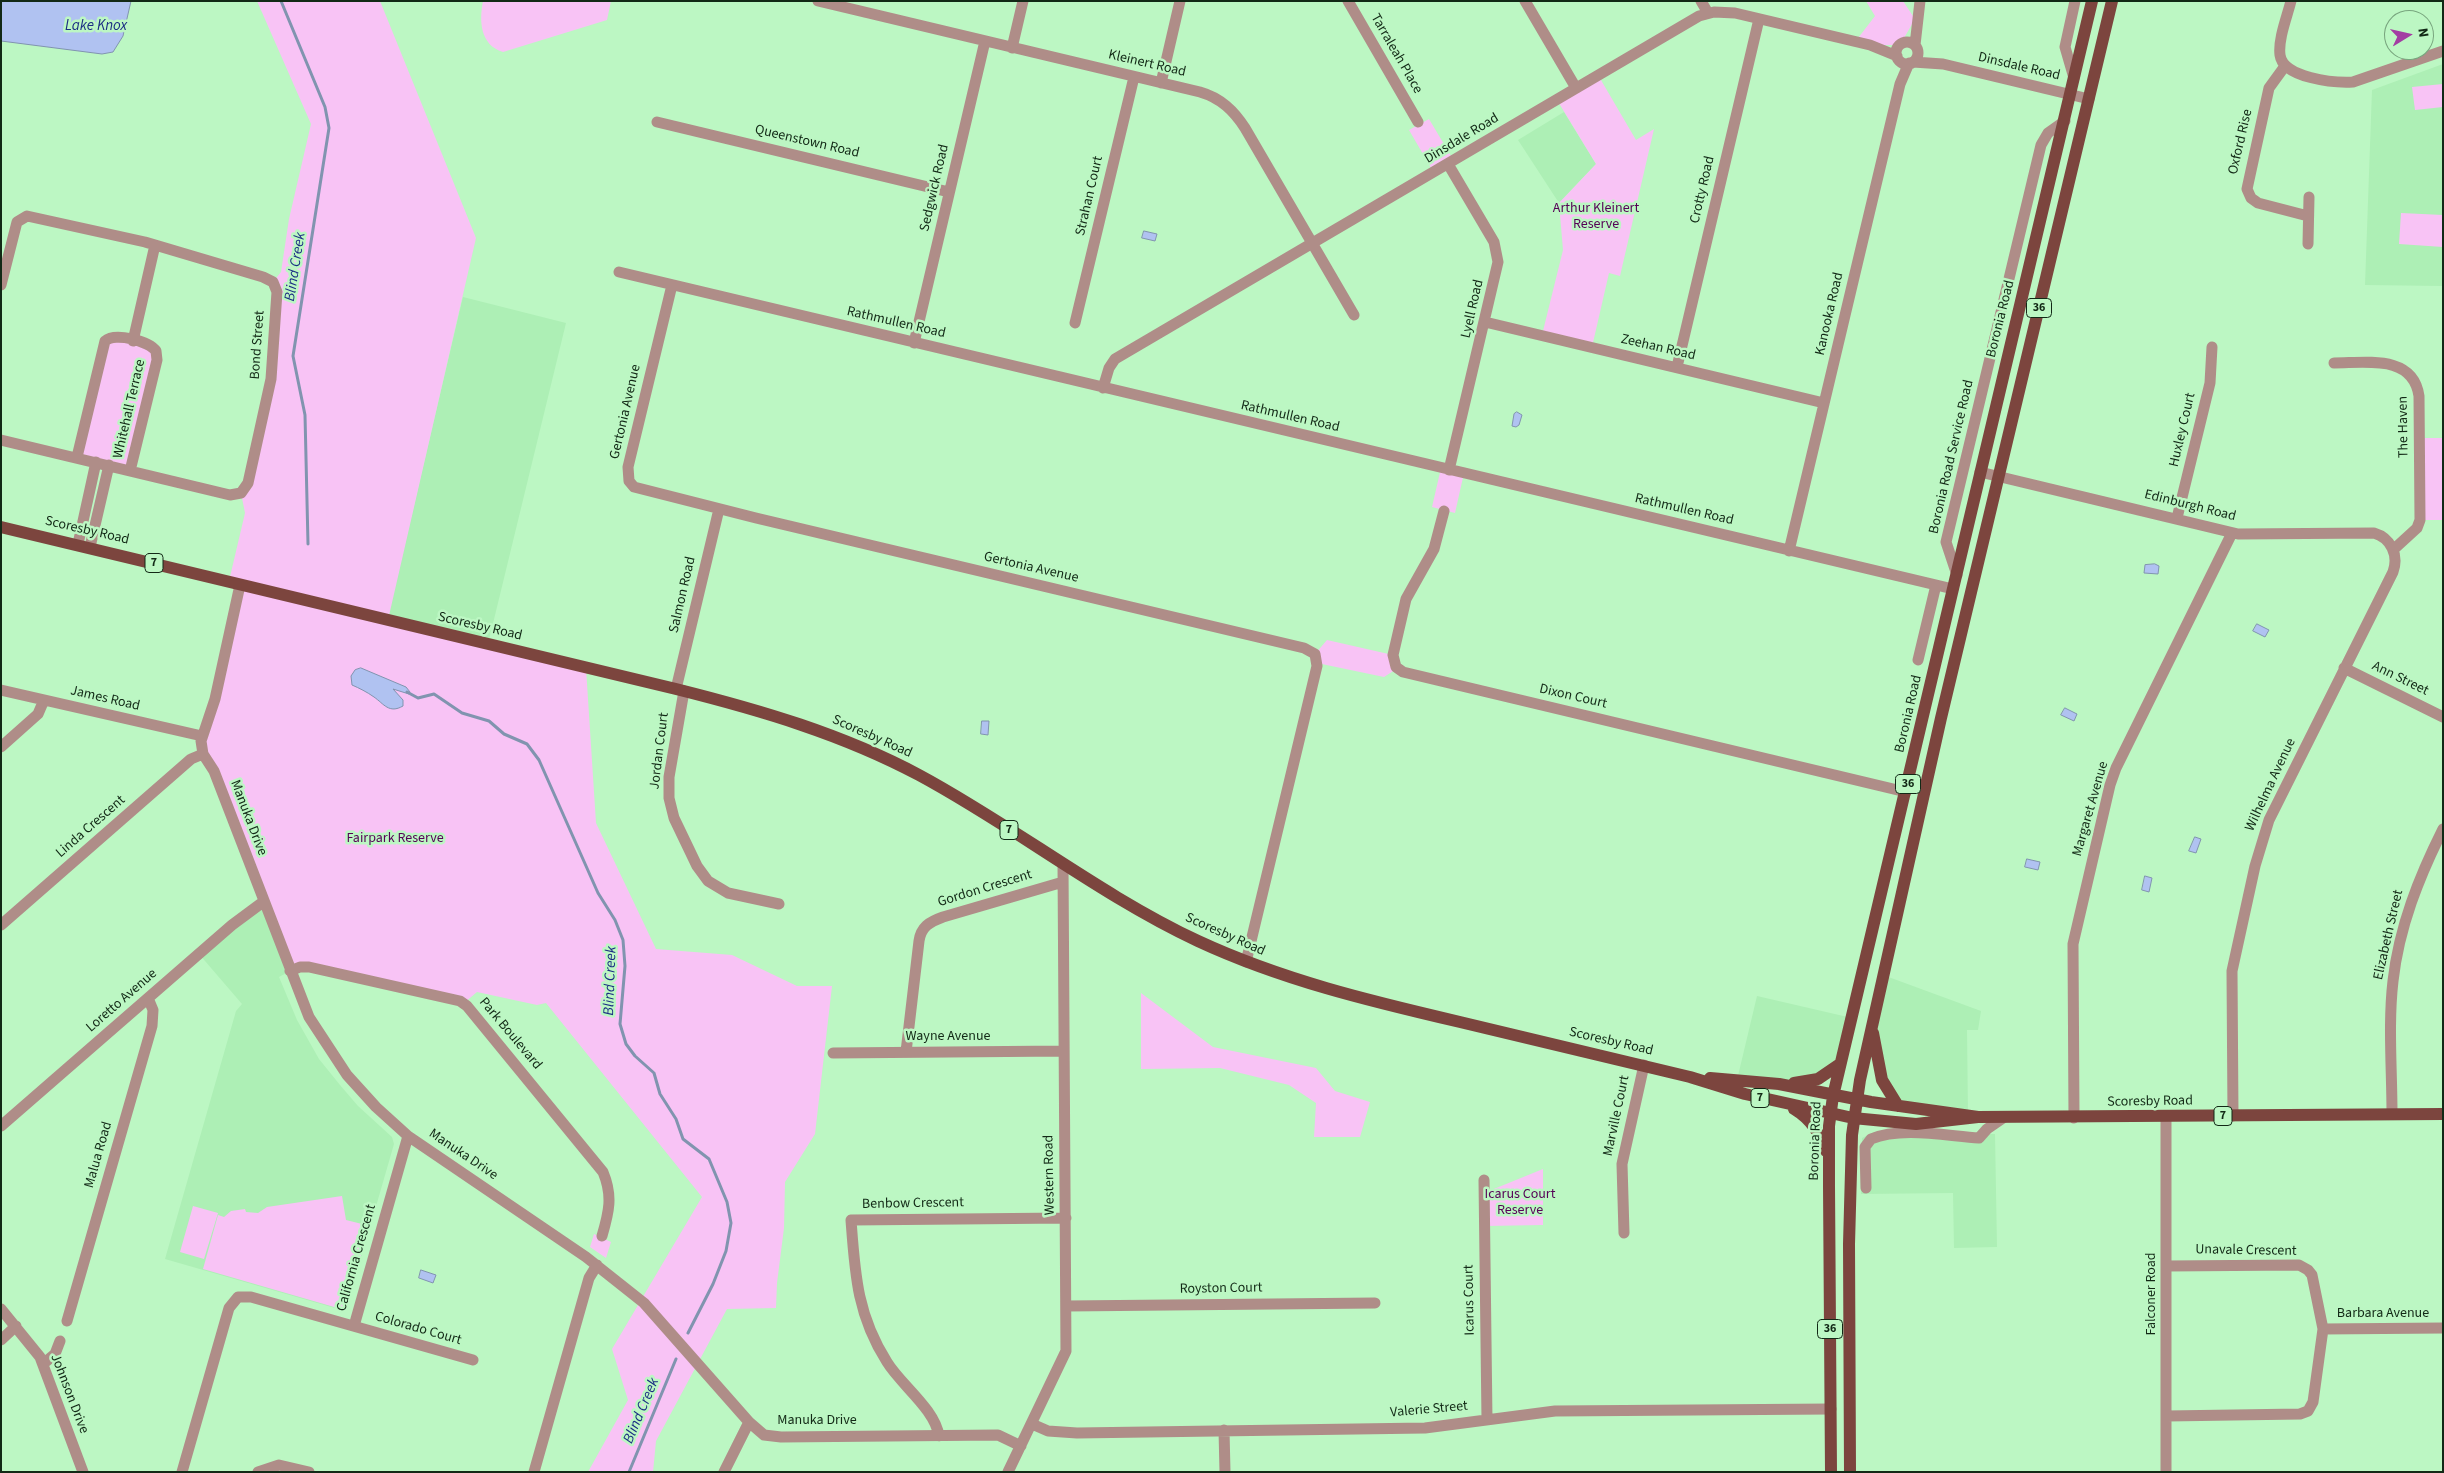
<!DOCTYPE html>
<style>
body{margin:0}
#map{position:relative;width:2444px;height:1473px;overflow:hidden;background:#bcf7c3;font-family:"Source Sans 3",sans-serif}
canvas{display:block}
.frame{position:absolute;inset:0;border:2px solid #122916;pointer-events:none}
.north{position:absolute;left:2384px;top:10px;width:50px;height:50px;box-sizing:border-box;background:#bcf7c3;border:1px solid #78a57e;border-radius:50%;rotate:81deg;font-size:14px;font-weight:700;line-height:20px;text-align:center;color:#122916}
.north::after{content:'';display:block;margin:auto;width:18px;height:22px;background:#a33ea3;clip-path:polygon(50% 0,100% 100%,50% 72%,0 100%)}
</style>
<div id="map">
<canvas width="2444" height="1473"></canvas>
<div class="frame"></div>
<div class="north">N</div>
</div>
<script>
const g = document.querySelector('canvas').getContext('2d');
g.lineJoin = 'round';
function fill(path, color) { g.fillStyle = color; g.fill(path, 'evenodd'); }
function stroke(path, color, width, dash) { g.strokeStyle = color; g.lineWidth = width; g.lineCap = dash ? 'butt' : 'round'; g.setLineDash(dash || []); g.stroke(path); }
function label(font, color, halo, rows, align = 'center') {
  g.font = font + ' "Source Sans 3",sans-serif'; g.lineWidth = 5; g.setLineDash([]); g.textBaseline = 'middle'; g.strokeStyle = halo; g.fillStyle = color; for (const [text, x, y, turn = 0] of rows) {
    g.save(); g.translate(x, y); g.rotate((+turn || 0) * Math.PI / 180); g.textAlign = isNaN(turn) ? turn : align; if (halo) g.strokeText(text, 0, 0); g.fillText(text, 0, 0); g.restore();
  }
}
const built = new Path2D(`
 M2443,64V286L2365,285L2372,90Z
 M1564,112L1596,164L1559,203L1518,140Z
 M463,297L566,323L488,644L387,620Z
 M263,902L290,971L279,977L297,1020L319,1059L340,1085L358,1106L392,1137L394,1144L347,1307L342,1310L165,1259L236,1011L242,1004L199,954Z
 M1883,975L1981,1011L1978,1030H1967L1968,1116L1898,1106L1888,1092L1872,1025Z
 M1757,996L1852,1018L1840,1064L1811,1082L1737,1080Z
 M1874,1132L1995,1134L1997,1247L1954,1248L1953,1193L1861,1194L1862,1138Z`);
const green = new Path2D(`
 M257,1H380L476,238L388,620L586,668L596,823L656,949L732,955L797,986H832L815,1134L785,1182L784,1228L777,1283L776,1308L727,1309L656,1441L653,1472H588L628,1400L612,1349L702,1197L546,1003L537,1005L477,992L464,1003L296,969L203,754L240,585L229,581L245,513L241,493L270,388L273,282L281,272L289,219L311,124Z
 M483,1H611L607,20L503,52C480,45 479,21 483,1Z
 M1866,1H1903L1915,19L1900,45H1870L1855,42L1875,16Z
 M1598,75L1636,140L1654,129L1620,276L1609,273L1592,347L1542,335L1563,250L1559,203L1596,164L1557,100Z
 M2443,84V107L2415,110L2412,87Z
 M1429,119L1454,161L1434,173L1409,130Z
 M2401,213L2443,215V247L2399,244Z
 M108,339L155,348L130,471L77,457Z
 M2419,438H2443V520H2420Z
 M1441,468L1464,473L1455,513L1432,507Z
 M1327,640L1393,655L1398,668L1384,677L1317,663L1315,654Z
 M1141,993L1213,1047L1316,1068L1335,1091L1370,1102L1360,1137H1314L1316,1103L1289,1085L1220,1068L1141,1069Z
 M1543,1169V1225L1485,1226L1484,1193Z
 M342,1196L346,1220L370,1226L346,1306L341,1309L203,1269L218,1215L224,1217L231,1211L245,1209L246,1212L258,1213L267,1207Z
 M193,1206L218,1213L204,1259L180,1252Z
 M594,1234L611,1242L606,1258L590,1247Z`);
const water = new Path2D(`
 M1,1H131L123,36L113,52L102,54L1,41Z
 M1144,231L1157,234L1155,241L1142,238Z
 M1517,412L1522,415L1519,425L1516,427L1512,426L1514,414Z
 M2155,564L2159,566L2158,574L2144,573L2145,565Z
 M2257,624L2269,630L2265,637L2253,631Z
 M361,668L406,687L410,692L409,694L393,689L403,700V706C389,714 384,704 374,697C367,692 359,688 352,685L351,676L355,670Z
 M2065,708L2077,714L2074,721L2061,715Z
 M982,721H989L988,735L981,734Z
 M2195,837L2201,839L2196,853L2189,851Z
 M2027,859L2040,862L2038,870L2025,867Z
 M2145,876L2152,878L2149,892L2142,890Z
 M421,1270L436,1275L433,1283L419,1278Z`);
const stream = new Path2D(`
 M281,1L325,107L329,128L293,356L305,415L308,544
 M407,692L418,698L434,694L462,713L489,721L504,734L527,744L539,760L598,893L615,920L623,940L625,966L620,1024L626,1044L635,1056L654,1073L660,1094L676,1119L683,1139L709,1159L727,1202L731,1223L726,1251L713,1284L688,1333
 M629,1472L676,1359`);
const minor = new Path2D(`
 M818,1L1200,92C1221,98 1234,111 1245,128L1354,315
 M1348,1L1418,122
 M1525,1L1576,88
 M1701,1L1708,13
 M2291,1C2287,17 2278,39 2280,55C2283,78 2334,83 2353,82L2443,51
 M1896 53a11 11 0 1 1 22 0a11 11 0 1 1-22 0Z
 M1915,45L1920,1
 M1012,48L1023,1
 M1913,62L1943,64L2089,99
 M2285,66L2269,88L2247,189L2251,198L2258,203L2308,216
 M2074,78L2065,47L2075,1
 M1161,83L1180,1
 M657,122L949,192
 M1448,164L1494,242L1498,262L1449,470
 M2308,244L2309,197
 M619,272L1953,589
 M1,285L17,222L27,216L145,242L263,277L273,282L277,292L271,379L248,483L241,493L230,495L1,440
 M672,285L628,467L629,481L634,487L756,518L1304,648L1315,654L1317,666L1246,962
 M1485,322L1824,403
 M1075,323L1134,77
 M133,341L155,245
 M914,343L985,41
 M2334,363C2366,363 2413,354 2419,396L2420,520L2417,528L2393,550
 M1677,367L1759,19
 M1103,388L1109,368L1115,359L1699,16L1714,12L1735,13L1870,45L1897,56
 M77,457L105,341C115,332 149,341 156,351L157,360L130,471
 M1980,472L2238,534L2374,533C2391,538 2399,555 2393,572L2269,820L2255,866L2232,971L2233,1116
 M1444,511L1434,549L1406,599L1393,655L1396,667L1403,672L1906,792
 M2177,518L2210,383L2212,347
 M78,544L96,462
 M90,547L109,465
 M1789,551L1900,84L1909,63
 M1957,575L1946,542L2041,145L2048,133L2065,121
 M240,585L215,699L201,741L203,754L214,771L309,1017L347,1075L376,1107L408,1136L586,1257L644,1303L749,1422L764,1435L781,1437L998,1435L1021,1446
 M1918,660L1936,585
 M2344,668L2443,717
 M676,689L719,509
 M1,690L202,736
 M684,691L669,777V798L674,818L697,866L708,881L728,893L779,904
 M1,747L38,714L44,700
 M1,925L191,759L203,754
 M290,971L300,967H309L460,1001L467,1006L603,1172C613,1196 609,1212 602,1236
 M906,1052L919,941C921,927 929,922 943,917L1063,882
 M833,1053L1064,1051
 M2392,1114C2392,1070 2388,1024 2393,981C2399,927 2419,877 2443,829
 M2074,1118L2073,944L2110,785L2116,768L2232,533
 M1,1126L232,925L263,902
 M1484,1180L1487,1420
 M1866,1188L1865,1147L1871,1139C1901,1126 1947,1136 1979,1138L1987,1129L2003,1118
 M1624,1233L1622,1164L1644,1065
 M2167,1266L2299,1265L2308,1270L2312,1275L2323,1329L2313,1402L2308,1411L2300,1414L2167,1416
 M1067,1306L1375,1303
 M1,1309L40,1357L83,1472
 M67,1321L152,1026L153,1010L148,998
 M354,1326L408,1136
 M2323,1329L2443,1328
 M1,1340L16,1326
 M43,1364L55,1354L60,1341
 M1032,1424L1048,1431L1077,1433L1425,1428L1555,1411L1831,1409
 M1224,1430L1225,1472
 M939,1436C935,1409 901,1385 887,1362C857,1315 855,1274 851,1220L1066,1218
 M182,1472L229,1308L238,1297H251L473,1360
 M258,1472L279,1465L309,1472
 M534,1472L589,1278L597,1265
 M724,1472L749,1422
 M1008,1472L1066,1351L1063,864
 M2166,1472V1116`);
const major = new Path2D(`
 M1,527L676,689C760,710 842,734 919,775C1014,826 1100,895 1198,941C1282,980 1370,1001 1460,1022C1536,1040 1613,1058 1690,1077L1745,1094L1853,1118L1916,1124L1978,1117
 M1873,1033L1882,1080L1898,1106
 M1710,1078L1779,1084L1871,1102L1978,1117L2443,1114
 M1794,1083L1818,1079L1840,1064
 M1794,1109C1812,1120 1819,1133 1826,1151
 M1831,1472L1829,1186V1126L1833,1096L2092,1
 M1850,1472L1849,1244L1852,1135L1860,1080L1941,718L2112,1`);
const shields = [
 [2039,308,25],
 [154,563,18],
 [1908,784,25],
 [1009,830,18],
 [1760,1098,18],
 [2223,1116,18],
 [1830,1329,25]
];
const shieldNames = [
 ["36",2039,308],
 ["7",154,563],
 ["36",1908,784],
 ["7",1009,830],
 ["7",1760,1098],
 ["7",2223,1116],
 ["36",1830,1329]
];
const streetNames = [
 ["Tarraleah Place",1396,54,60],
 ["Kleinert Road",1147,64,13],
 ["Dinsdale Road",2019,67,13],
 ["Dinsdale Road",1462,139,-31],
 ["Queenstown Road",807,142,13],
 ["Oxford Rise",2241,142,-77],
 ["Sedgwick Road",935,188,-77],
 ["Crotty Road",1703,190,-77],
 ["Strahan Court",1090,196,-77],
 ["Lyell Road",1473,309,-77],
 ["Kanooka Road",1830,314,-77],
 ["Boronia Road",2001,319,-76],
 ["Rathmullen Road",896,323,13],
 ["Bond Street",258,345,-86],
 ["Zeehan Road",1658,348,13],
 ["Whitehall Terrace",130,409,-77],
 ["Gertonia Avenue",626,412,-77],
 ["Rathmullen Road",1290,417,13],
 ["The Haven",2404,427,-91],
 ["Huxley Court",2183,430,-77],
 ["Boronia Road Service Road",1952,457,-77],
 ["Edinburgh Road",2190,506,14],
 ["Rathmullen Road",1684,510,13],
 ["Scoresby Road",87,531,13],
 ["Gertonia Avenue",1031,568,13],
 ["Salmon Road",683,595,-77],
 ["Scoresby Road",480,627,13],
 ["Ann Street",2400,679,26],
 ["Dixon Court",1573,697,13],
 ["James Road",105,699,13],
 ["Boronia Road",1909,714,-77],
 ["Scoresby Road",872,737,24],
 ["Jordan Court",660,751,-83],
 ["Wilhelma Avenue",2271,785,-65],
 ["Margaret Avenue",2091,809,-74],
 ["Manuka Drive",248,818,69],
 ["Linda Crescent",91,827,-41],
 ["Gordon Crescent",985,889,-17],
 ["Scoresby Road",1225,935,24],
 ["Elizabeth Street",2389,935,-77],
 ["Loretto Avenue",122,1001,-41],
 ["Park Boulevard",510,1034,50],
 ["Wayne Avenue",948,1037],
 ["Scoresby Road",1611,1042,13],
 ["Scoresby Road",2150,1102,-1],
 ["Marville Court",1617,1116,-78],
 ["Boronia Road",1816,1141,-88],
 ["Malua Road",99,1155,-74],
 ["Manuka Drive",463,1155,34],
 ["Western Road",1050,1175,-91],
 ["Benbow Crescent",913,1204,-1],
 ["Unavale Crescent",2246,1251,1],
 ["California Crescent",357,1258,-74],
 ["Royston Court",1221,1289,-1],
 ["Falconer Road",2152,1294,-90],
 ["Icarus Court",1470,1300,-91],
 ["Barbara Avenue",2383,1314],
 ["Colorado Court",418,1329,16],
 ["Johnson Drive",69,1394,69],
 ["Valerie Street",1429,1410,-5],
 ["Manuka Drive",817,1421]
];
const parkNames = [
 ["Arthur Kleinert",1596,209],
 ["Reserve",1596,225],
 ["Fairpark Reserve",395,839],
 ["Icarus Court",1520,1195],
 ["Reserve",1520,1211]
];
const waterNames = [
 ["Lake Knox",96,27],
 ["Blind Creek",296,267,-81],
 ["Blind Creek",611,981,-88],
 ["Blind Creek",642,1411,-67]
];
fill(built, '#adefb5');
fill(green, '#f8c3f5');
fill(water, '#b0c2f1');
stroke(water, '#8194af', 1);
stroke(stream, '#8194af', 3);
stroke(minor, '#af8d88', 11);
stroke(major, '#7c453e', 12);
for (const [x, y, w] of shields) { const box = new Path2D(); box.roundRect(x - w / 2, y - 9.5, w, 19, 4); g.fillStyle = '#bcf7c3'; g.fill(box); stroke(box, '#122916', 1); }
label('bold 12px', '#122916', null, shieldNames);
label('14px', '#122916', '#bcf7c3', streetNames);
label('14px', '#550156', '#bcf7c3', parkNames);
label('italic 15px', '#1b2d83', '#bcf7c3', waterNames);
</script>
